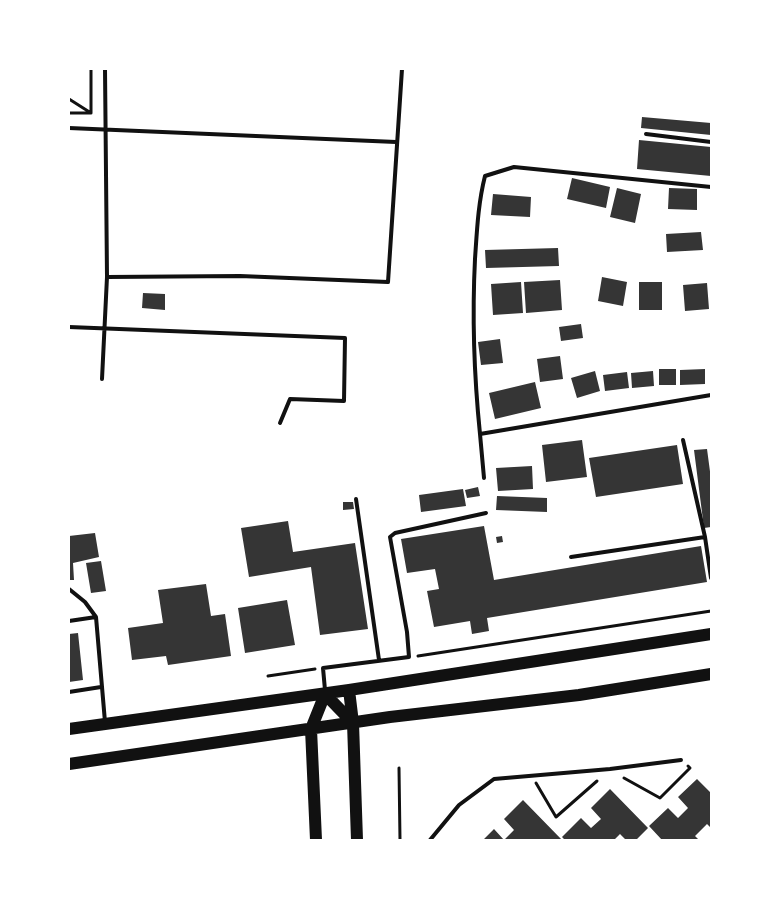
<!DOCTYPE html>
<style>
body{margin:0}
#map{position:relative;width:780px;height:909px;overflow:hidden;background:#fff;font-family:Lato,sans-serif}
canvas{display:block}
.frame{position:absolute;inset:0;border:70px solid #fff;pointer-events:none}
</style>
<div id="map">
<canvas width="780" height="909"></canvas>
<div class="frame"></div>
</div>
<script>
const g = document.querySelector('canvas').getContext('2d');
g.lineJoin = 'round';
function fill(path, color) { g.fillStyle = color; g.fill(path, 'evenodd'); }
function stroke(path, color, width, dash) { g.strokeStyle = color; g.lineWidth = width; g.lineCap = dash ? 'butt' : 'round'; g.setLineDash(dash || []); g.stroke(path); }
const building = new Path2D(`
 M642,117L711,123V135L641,128Z
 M639,140L711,147V176L637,169Z
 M572,178L610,187L606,208L567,199Z
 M617,188L641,194L635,223L610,217Z
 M669,188L697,189V210L668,209Z
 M493,194L531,197L530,217L491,215Z
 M701,232L703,250L667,252L666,234Z
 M558,248L559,266L486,268L485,250Z
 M602,277L627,282L623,306L598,301Z
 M560,280L562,310L526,313L524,282Z
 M521,282L523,313L493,315L491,284Z
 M639,282H662V310H639Z
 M707,283L709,309L685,311L683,285Z
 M143,293L165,294V310L142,308Z
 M581,324L583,338L561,341L559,327Z
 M500,339L503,363L481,365L478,342Z
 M560,356L563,379L540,382L537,359Z
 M659,369H676V385H659Z
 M705,369V384L680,385V370Z
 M595,371L600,391L577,398L571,378Z
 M653,371L654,386L632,388L631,373Z
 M627,372L629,388L605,391L603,375Z
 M535,382L541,408L495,419L489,393Z
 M582,440L587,477L546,482L542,445Z
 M677,445L683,484L596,497L589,458Z
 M707,449L711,479V527L704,528L694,450Z
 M532,466L533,489L498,491L496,468Z
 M478,487L480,496L467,498L465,490Z
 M463,489L466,506L421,512L419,495Z
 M497,496L547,498V512L496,510Z
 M343,502H353L354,509L343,510Z
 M288,521L293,552L355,543L368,629L320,635L311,567L249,577L241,528Z
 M484,526L494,580L701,546L707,582L487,618L489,631L472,634L470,621L434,627L427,591L439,589L435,569L407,573L401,539Z
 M95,533L99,557L73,563L74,580H69V536Z
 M502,536L503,542L497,543L496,537Z
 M101,561L106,591L91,593L86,563Z
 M206,584L211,616L225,614L231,656L168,665L166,656L132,660L128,628L163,623L158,590Z
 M287,600L295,645L245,653L238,608Z
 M78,633L83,680L69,682V634Z
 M697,779L711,793V828L707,824L695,836L699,840H662L649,826L668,808L678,818L688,808L678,797Z
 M610,789L648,828L636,840H626L620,834L614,840H565L562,837L581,818L591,828L601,819L591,808Z
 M523,800L562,840H483L494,829L504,840L514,830L504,819Z`);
const path = new Path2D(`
 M69,99L91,113V69
 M69,113H91
 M418,656L711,611
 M268,676L315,669
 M399,768L400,840
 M624,778L660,798L690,768L688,766
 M536,783L556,817L597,781`);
const service = new Path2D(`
 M69,128L396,142
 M646,134L711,142
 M107,277L240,276L388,282L402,69
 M69,327L345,338L344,401L290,399L280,423
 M102,379L107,277L105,69
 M480,434C474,375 472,318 475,259C477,230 478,204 485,176L514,167L711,187
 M683,440L705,537L711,578
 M484,478L480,434L711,395
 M356,499L379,660
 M571,557L705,537
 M69,589L85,602L96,617L69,621
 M96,617L105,722
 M325,690L323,668L409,657L407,632L390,537L395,533L486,513
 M69,692L101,687
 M430,840L459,805L494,779L610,769L681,760`);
const primary = new Path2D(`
 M349,690L353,723L357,840
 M325,694L353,723
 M69,729L349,690L711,634
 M69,764L390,717L579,695L711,674
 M316,840L311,729L325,694`);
fill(building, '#353535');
stroke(path, '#111', 3);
stroke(service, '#111', 4);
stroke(primary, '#111', 12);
</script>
